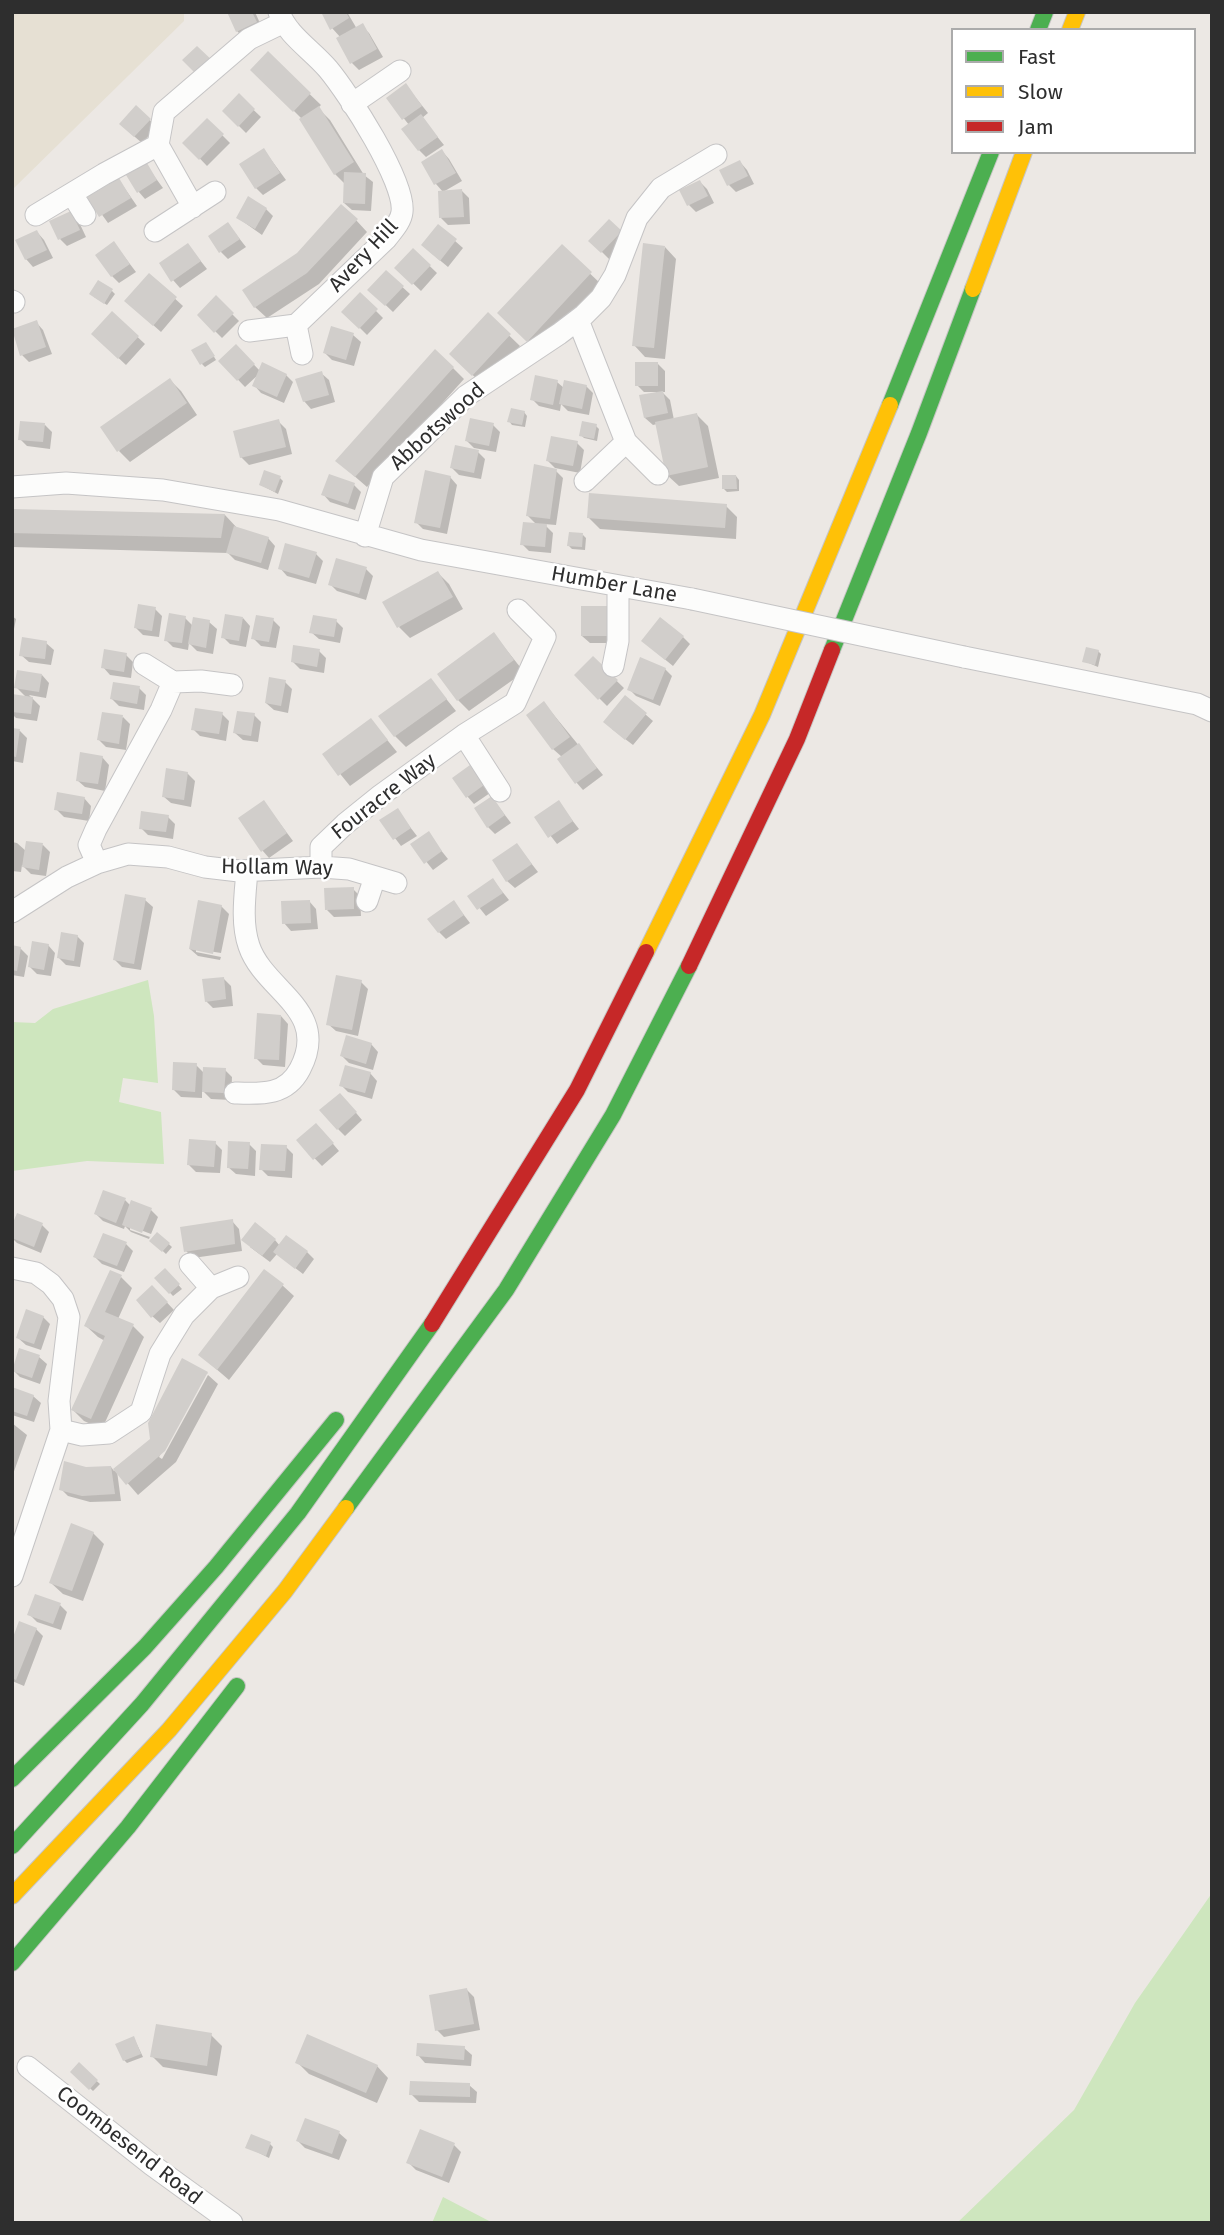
<!DOCTYPE html>
<style>
body{margin:0}
#map{position:relative;width:1224px;height:2235px;overflow:hidden;background:#ece8e4;font-family:"Fira Sans",sans-serif}
canvas{display:block}
.frame{position:absolute;inset:0;border:14px solid #2e2e2e;pointer-events:none}
.legend{position:absolute;left:951px;top:28px;width:245px;height:126px;box-sizing:border-box;background:#fff;border:2px solid #ababab;margin:0;padding:9px 12px;list-style:none;font-size:21px;color:#2e2e2e}
.legend li{display:flex;align-items:center;gap:14px;height:35px}
.legend b{width:35px;border:2px solid #ababab}
</style>
<div id="map">
<canvas width="1224" height="2235"></canvas>
<div class="frame"></div>
<ul class="legend">
<li><b style="height:9px;background:#4caf50"></b>Fast</li>
<li><b style="height:9px;background:#ffc107"></b>Slow</li>
<li><b style="height:9px;background:#c62828"></b>Jam</li>
</ul>
</div>
<script>
const g = document.querySelector('canvas').getContext('2d');
g.lineJoin = 'round';
function fill(path, color) { g.fillStyle = color; g.fill(path, 'evenodd'); }
function stroke(path, color, width, dash) { g.strokeStyle = color; g.lineWidth = width; g.lineCap = dash ? 'butt' : 'round'; g.setLineDash(dash || []); g.stroke(path); }
function label(font, color, halo, rows, align = 'center') {
  g.font = font + ' "Fira Sans",sans-serif'; g.lineWidth = 5; g.setLineDash([]); g.textBaseline = 'middle'; g.strokeStyle = halo; g.fillStyle = color; for (const [text, x, y, turn = 0] of rows) {
    g.save(); g.translate(x, y); g.rotate((+turn || 0) * Math.PI / 180); g.textAlign = isNaN(turn) ? turn : align; if (halo) g.strokeText(text, 0, 0); g.fillText(text, 0, 0); g.restore();
  }
}
const education = new Path2D(`
 M12,12H184V21L12,190Z`);
const green = new Path2D(`
 M148,980L154,1016L158,1083L123,1078L119,1102L161,1112L164,1164L87,1161L12,1171V1022L35,1023L53,1009Z
 M1212,1893V2223H957L1074,2110L1135,2003Z
 M443,2197L493,2223H432Z`);
const shadow = new Path2D(`
 M229,12H255L263,30L244,38L237,31Z
 M323,12H347L357,29L362,26L369,33L383,57L359,70L352,63L341,38L332,28Z
 M268,54L321,105L318,108L330,120L364,175L373,182L371,211L352,210L344,203L345,184L335,174L302,119L253,70Z
 M412,93L428,113L422,118L444,145L426,157L419,150L409,125L388,98Z
 M239,96L261,117L246,133L224,111Z
 M136,107L157,127L142,143L128,131Z
 M207,120L230,143L207,166L185,143Z
 M264,150L286,180L263,195L256,188Z
 M442,151L449,159L462,181L443,192L436,184L423,162Z
 M740,162L747,170L754,184L736,192L729,185L722,171Z
 M146,165L163,188L145,199L138,191Z
 M119,180L137,206L108,223L90,198Z
 M700,182L707,189L714,203L696,212L689,205Z
 M462,191L469,198L470,224L448,225L441,218Z
 M266,209L273,216L262,235L238,218Z
 M71,213L78,220L86,237L67,246L60,239Z
 M356,220L367,232L319,284L267,318L255,307L244,291Z
 M609,221L628,239L609,259L591,241Z
 M228,224L246,247L228,259L221,252Z
 M438,226L463,248L448,267L430,252Z
 M37,232L44,240L53,258L33,267L26,259L18,241Z
 M114,243L136,272L119,283L112,276Z
 M188,245L207,269L180,288L173,280Z
 M562,247L602,285L540,351L510,324Z
 M665,247L676,259L665,359L645,357L634,345Z
 M413,250L437,273L421,291L397,268Z
 M386,272L410,294L393,312L370,290Z
 M149,275L183,306L161,332L134,308Z
 M112,291L115,294L107,305L94,297Z
 M360,295L383,318L367,335L344,312Z
 M216,298L239,321L222,338L199,315Z
 M112,313L145,344L126,365L93,334Z
 M488,315L520,346L484,386L451,354Z
 M36,322L43,330L52,354L29,362L22,355Z
 M353,335L361,342L354,366L332,360L325,353Z
 M236,346L260,371L286,375L293,382L284,403L261,393L254,385L259,374L245,387L220,361Z
 M208,347L216,360L205,367L202,364Z
 M658,364L665,371V392H662L670,400L674,420L697,415L708,426L719,478L679,486L667,475L657,424L653,425L645,418L656,392H644L637,385Z
 M453,368L464,379L367,487L337,461Z
 M321,373L329,380L335,402L311,409L304,401Z
 M170,380L181,391L197,415L130,462L119,451Z
 M557,382L564,388L586,386L593,393L589,415L568,411L561,404L560,411L539,406L532,399Z
 M524,412L527,416L525,427L512,425L509,421Z
 M278,421L286,429L292,454L249,465L241,457Z
 M45,425L52,432L50,449L27,446L20,439Z
 M493,425L500,432L496,452L474,448L485,459L481,479L459,475L452,468L478,452L467,441Z
 M596,426L599,429L597,441L584,438L581,435Z
 M577,443L584,450L580,473L555,468L548,461Z
 M556,471L563,478L556,525L544,524L553,533L551,553L529,551L522,544L537,525L528,516Z
 M736,476L739,480V491L727,492L724,489Z
 M450,477L457,485L447,534L423,529L416,522Z
 M280,478L283,481L278,494L261,485Z
 M354,485L361,492L355,510L330,502L323,494Z
 M726,506L737,517L736,539L600,529L589,518Z
 M12,510L225,515L239,530L268,538L275,546L268,570L235,560L228,553L12,547Z
 M583,535L586,538L585,550L572,549L569,546Z
 M316,554L323,561L316,584L287,576L280,568Z
 M366,569L373,576L366,600L337,591L330,584Z
 M438,573L449,584L463,609L410,638L399,627Z
 M582,608L620,643H590L582,636Z
 M155,609L162,616L159,637L143,635L136,628Z
 M12,616L16,619L12,639Z
 M185,618L193,626L209,622L217,629L213,654L197,651L189,643L188,650L173,647L166,640Z
 M243,618L250,626L246,647L230,644L223,637Z
 M273,620L280,627L276,648L261,646L253,638Z
 M336,621L343,628L340,643L319,639L311,632Z
 M494,634L524,672L469,711L458,700Z
 M683,637L690,644L673,666L651,648Z
 M46,643L54,650L51,665L29,662L21,655Z
 M319,651L326,658L324,673L300,669L292,661Z
 M1098,651L1101,654L1098,667L1084,661Z
 M126,655L133,662L131,678L110,675L103,667Z
 M593,658L624,688L607,706L576,675Z
 M665,669L672,676L660,706L636,696L629,689Z
 M42,675L49,683L46,698L29,695L40,706L37,721L16,718L12,714V696L27,698L16,687Z
 M431,680L456,711L406,747L395,736Z
 M285,682L292,689L288,713L274,710L266,703Z
 M139,688L146,695L144,710L119,706L112,699Z
 M544,703L603,775L583,790L576,782L562,757L553,749Z
 M222,714L229,721L226,741L200,736L193,729Z
 M645,714L653,721L633,745L612,729Z
 M254,715L261,722L258,742L243,740L235,733Z
 M123,717L130,724L126,750L106,747L99,740Z
 M371,720L397,752L350,786L324,754Z
 M12,729L20,731L27,738L23,763L12,761Z
 M102,757L109,765L105,791L85,787L77,780Z
 M470,767L490,793L474,804L467,796Z
 M187,773L195,781L191,807L171,803L163,796Z
 M84,798L91,806L89,821L64,817L56,809Z
 M492,798L511,823L495,834L488,827Z
 M264,802L293,841L269,858L262,850Z
 M558,802L579,829L557,844L536,817Z
 M397,810L417,836L401,846L382,821Z
 M168,817L175,824L173,839L148,835L141,828Z
 M428,834L448,859L433,870L413,845Z
 M12,842L17,843L26,851L43,845L50,852L46,876L31,874L22,865L21,872L12,871Z
 M517,845L538,872L515,888L507,881Z
 M493,880L509,900L486,916L470,896Z
 M353,889L360,896L361,916L334,917L327,910Z
 M145,900L153,907L141,970L122,967L115,960Z
 M309,901L316,909L318,929L291,931L284,923Z
 M454,902L470,923L446,939L439,932Z
 M221,906L229,914L221,953L196,949V952L221,957L220,960L198,956L190,949Z
 M77,936L84,943L80,967L66,965L59,958Z
 M48,945L55,953L51,976L37,974L30,967Z
 M12,947L20,948L28,956L24,977L12,975Z
 M224,979L231,986L233,1006L213,1008L206,1001Z
 M361,982L368,989L358,1036L336,1031L328,1024Z
 M281,1016L288,1024L285,1067L263,1065L256,1058Z
 M371,1044L378,1052L373,1070L349,1063L342,1056Z
 M196,1065L204,1073L225,1070L232,1077L231,1100L211,1099L202,1090V1098L181,1097L173,1089Z
 M370,1073L377,1081L372,1099L348,1092L341,1085Z
 M347,1102L362,1120L345,1136L338,1129Z
 M323,1132L339,1151L322,1166L298,1141Z
 M215,1143L222,1150L220,1173L196,1172L189,1165Z
 M249,1144L256,1151L255,1176L236,1174L228,1167Z
 M286,1147L293,1154L292,1178L268,1176L261,1169Z
 M125,1200L131,1206L151,1210L158,1217L149,1239L131,1232L125,1226L124,1229L103,1221L96,1214ZM130,1226L151,1234L150,1237L130,1230Z
 M232,1221L239,1229L242,1251L193,1258L186,1251Z
 M42,1225L49,1232L41,1253L17,1243L12,1238V1230Z
 M158,1234L172,1247L166,1254L152,1241Z
 M275,1240L280,1246L307,1252L314,1259L303,1274L277,1254L270,1262L250,1247Z
 M126,1244L133,1251L124,1272L102,1264L95,1257Z
 M165,1270L182,1289L173,1296L156,1278Z
 M121,1277L132,1288L118,1319L133,1326L144,1337L102,1429L84,1421L73,1410L105,1341L98,1337L86,1326Z
 M282,1285L294,1296L229,1380L200,1355Z
 M159,1294L174,1310L160,1323L152,1316Z
 M43,1317L50,1324L41,1350L26,1345L18,1338Z
 M20,1350L39,1357L47,1364L40,1384L20,1377L13,1370Z
 M183,1360L208,1374H204L159,1457L162,1459L208,1375L218,1384L176,1462L138,1495L117,1471L121,1501L90,1502L68,1496L61,1489L65,1463L86,1469L111,1467L114,1471L152,1439L150,1423Z
 M12,1389L33,1396L41,1403L34,1422L12,1415Z
 M12,1423L27,1435L12,1477Z
 M93,1533L104,1544L83,1601L63,1594L51,1583Z
 M60,1605L67,1612L61,1630L37,1622L29,1614Z
 M36,1629L43,1636L24,1686L12,1681V1644Z
 M467,1990L474,1997L480,2030L444,2037L437,2030Z
 M211,2035L222,2046L217,2076L163,2067L152,2056Z
 M134,2038L143,2057L127,2063L124,2060Z
 M464,2048L472,2055L471,2066L425,2063L418,2055Z
 M297,2062L377,2066L388,2078L377,2103L309,2074Z
 M79,2065L100,2084L93,2091L73,2072Z
 M469,2085L477,2092L476,2103L419,2102L411,2094Z
 M306,2120L339,2133L347,2140L339,2160L305,2148L298,2141Z
 M270,2144L273,2147L269,2158L247,2147Z
 M454,2145L461,2152L449,2183L416,2170L409,2163Z`);
const building = new Path2D(`
 M227,12H252L257,22L236,32Z
 M321,12H346L349,18L330,30Z
 M363,23L377,49L350,64L336,38Z
 M197,46L215,63L200,78L182,60Z
 M268,51L311,93L293,112L250,70Z
 M406,83L422,106L402,120L386,98Z
 M239,93L255,109L238,127L222,111Z
 M136,105L151,119L134,137L119,124Z
 M319,106L354,162L334,175L299,119Z
 M421,114L438,137L418,151L401,129Z
 M207,118L224,134L199,160L182,143Z
 M264,148L280,173L255,189L239,164Z
 M442,149L456,173L434,185L421,162Z
 M740,160L748,176L727,186L719,170Z
 M147,163L157,180L137,193L126,175Z
 M344,172L366,173L365,204L343,203Z
 M119,178L131,198L99,217L87,197Z
 M700,180L708,196L687,206L679,190Z
 M462,189L464,217L439,218L438,191Z
 M248,196L267,208L255,229L236,218Z
 M341,204L358,219L307,273L254,308L242,290L297,253Z
 M71,211L80,230L58,240L49,221Z
 M609,219L622,231L601,253L588,241Z
 M228,222L240,239L219,253L208,236Z
 M438,224L457,239L440,261L421,245Z
 M37,230L47,250L25,260L15,240Z
 M114,241L130,264L111,277L95,255Z
 M188,243L201,261L171,282L159,263Z
 M643,243L665,246L654,348L632,346Z
 M562,244L592,272L527,342L497,313Z
 M413,248L431,265L412,285L394,268Z
 M386,270L404,286L385,306L367,290Z
 M149,273L177,297L153,326L124,301Z
 M98,280L113,289L104,304L89,294Z
 M360,292L378,309L359,329L341,312Z
 M216,295L234,313L214,333L197,315Z
 M112,311L139,336L118,359L91,334Z
 M488,312L511,334L472,376L449,354Z
 M37,320L46,347L20,356L12,329Z
 M331,326L354,333L346,360L323,353Z
 M206,342L215,356L200,365L191,350Z
 M236,344L255,364L237,381L218,361Z
 M435,349L454,367L355,477L335,461Z
 M262,362L287,374L277,397L252,386Z
 M635,362H658V386H635Z
 M322,371L329,395L303,402L295,379Z
 M535,375L558,380L553,405L530,400Z
 M170,378L187,403L117,452L100,427Z
 M564,380L587,385L582,409L559,404Z
 M663,391L668,413L644,418L639,395Z
 M511,408L525,411L522,425L507,422Z
 M697,413L708,467L666,476L655,422Z
 M470,418L494,423L489,446L465,441Z
 M279,419L286,447L240,458L233,431Z
 M20,421L45,423L43,442L18,440Z
 M582,421L597,424L594,439L579,436Z
 M551,436L578,441L573,466L546,461Z
 M455,445L479,450L474,473L450,468Z
 M534,464L557,469L550,519L526,516Z
 M264,470L281,476L275,492L259,485Z
 M425,470L451,476L440,528L414,523Z
 M329,474L355,483L348,504L321,495Z
 M722,475H736L737,489H722Z
 M589,493L727,504L725,528L587,518Z
 M12,509L225,514L221,538L12,533Z
 M523,522L547,524L545,547L520,545Z
 M234,526L269,537L261,563L226,553Z
 M569,532L583,533L582,547L567,546Z
 M285,543L317,552L309,578L278,569Z
 M336,558L367,567L359,594L328,585Z
 M438,571L453,597L397,628L382,602Z
 M138,604L156,607L152,631L134,628Z
 M581,606H613V636H581Z
 M169,613L186,616L182,643L164,641Z
 M225,614L243,617L239,641L221,638Z
 M256,615L274,618L269,642L251,639Z
 M313,615L337,619L334,637L309,633Z
 M193,617L210,620L206,648L188,644Z
 M660,617L684,636L665,660L641,641Z
 M494,632L514,660L457,701L437,674Z
 M22,637L47,641L45,659L19,656Z
 M293,645L320,649L317,667L291,662Z
 M1086,647L1099,650L1095,665L1082,662Z
 M104,649L127,653L124,672L101,668Z
 M593,656L618,680L598,700L574,675Z
 M640,657L666,668L653,700L627,690Z
 M17,670L42,674L39,692L14,688Z
 M269,677L286,680L281,706L265,703Z
 M431,678L447,699L394,737L378,716Z
 M113,682L140,686L137,704L110,699Z
 M12,694L33,697L31,714L12,712Z
 M625,695L647,713L625,740L603,722Z
 M544,701L570,737L552,750L526,715Z
 M195,708L223,712L219,734L191,730Z
 M237,711L255,713L251,736L233,733Z
 M102,712L123,715L119,744L97,740Z
 M371,718L388,740L338,776L322,754Z
 M12,728L20,729L16,757L12,756Z
 M579,743L597,768L575,784L557,759Z
 M80,752L103,756L98,784L76,781Z
 M470,765L484,785L466,798L452,778Z
 M166,768L188,772L184,800L162,797Z
 M57,792L85,797L82,814L54,810Z
 M492,796L505,815L487,828L474,808Z
 M264,800L287,833L261,852L238,818Z
 M559,800L573,821L548,838L534,817Z
 M398,808L411,828L393,840L379,820Z
 M141,811L169,815L166,832L139,829Z
 M429,831L442,851L424,864L410,844Z
 M26,841L43,843L39,870L22,867Z
 M517,843L532,864L506,882L492,860Z
 M493,878L503,893L477,910L467,896Z
 M354,887V909L325,910L324,888Z
 M125,894L146,898L134,964L113,960Z
 M198,900L222,905L213,954L189,949Z
 M310,900L311,923L282,924L281,901Z
 M454,900L464,915L438,933L427,919Z
 M61,932L78,935L74,961L57,958Z
 M32,941L49,944L44,970L28,967Z
 M12,945L21,947L17,971L12,970Z
 M336,975L362,980L352,1030L326,1025Z
 M224,977L226,999L205,1002L202,979Z
 M257,1013L281,1015L279,1060L254,1059Z
 M346,1035L372,1043L366,1064L340,1056Z
 M173,1062L197,1063L195,1092L172,1090Z
 M345,1065L371,1072L365,1093L339,1086Z
 M203,1067L226,1068L224,1093L202,1092Z
 M340,1093L357,1112L337,1130L319,1110Z
 M316,1123L334,1143L313,1160L296,1140Z
 M189,1139L216,1141L214,1167L187,1165Z
 M228,1141L250,1142L248,1169L227,1168Z
 M261,1144L287,1145L285,1171L259,1170Z
 M103,1190L126,1198L116,1223L94,1214Z
 M131,1200L152,1208L142,1233L122,1225Z
 M17,1213L43,1223L34,1247L12,1238V1225Z
 M233,1219L235,1244L184,1252L180,1227Z
 M255,1222L276,1239L262,1256L241,1240Z
 M157,1232L170,1243L162,1252L149,1241Z
 M103,1233L127,1242L117,1266L93,1257Z
 M286,1235L308,1251L295,1269L273,1252Z
 M165,1268L180,1284L169,1294L154,1278Z
 M264,1269L284,1284L217,1370L198,1355Z
 M110,1270L122,1275L105,1312L134,1324L91,1419L71,1410L105,1336L84,1326Z
 M152,1285L168,1302L151,1318L136,1300Z
 M26,1309L44,1316L34,1344L16,1338Z
 M19,1348L40,1355L32,1378L12,1371Z
 M182,1358L208,1372L165,1451L126,1485L113,1469L150,1439L148,1423Z
 M12,1387L34,1395L27,1416L12,1411Z
 M64,1461L86,1467L111,1466L115,1494L82,1496L59,1490Z
 M71,1523L94,1532L72,1591L49,1583Z
 M35,1594L61,1603L53,1624L27,1615Z
 M19,1621L37,1628L16,1680L12,1678V1640Z
 M467,1988L474,2024L435,2031L429,1995Z
 M156,2024L212,2033L207,2066L150,2057Z
 M307,2034L378,2065L366,2093L295,2063Z
 M134,2036L141,2054L123,2061L115,2044Z
 M417,2043L465,2046L464,2060L416,2056Z
 M79,2062L98,2080L89,2090L70,2072Z
 M410,2081L470,2083V2097L409,2095Z
 M305,2118L340,2131L332,2154L296,2141Z
 M420,2129L455,2143L442,2177L406,2163Z
 M251,2134L271,2142L266,2156L245,2148Z`);
const street = new Path2D(`
 M279,12C287,35 312,50 328,69C348,93 406,182 402,212C401,222 392,231 386,239L296,325
 M352,104L400,71
 M158,145L193,207
 M72,194L85,215
 M36,215L104,174L158,145L164,112L249,39L282,23
 M155,231L215,192
 M12,301L14,302
 M578,320L626,442L658,474
 M249,331L296,325L302,354
 M585,481L626,442
 M12,487L66,483L163,490L279,510L421,550L692,599
 M365,536L383,477L466,396L559,334L584,315L601,298L615,275L637,218L661,188L716,155
 M964,657L1197,704L1212,711
 M144,664L173,682
 M613,666L618,641V586
 M464,735L500,791
 M97,863L128,854L168,857L205,867L239,871L321,867L349,869L396,883
 M321,867V847L345,824L381,795L464,735L515,703L545,637L518,610
 M367,901L375,877
 M12,912L67,877L97,863L89,845L96,829L161,710L173,682L201,681L232,685
 M235,1093C261,1094 286,1096 300,1069C331,1010 264,991 249,946C241,923 245,895 247,871
 M190,1264L211,1288
 M12,1268L36,1273L51,1284L63,1299L69,1317L59,1401L61,1430L12,1576
 M61,1430L82,1435L109,1433L141,1412L160,1354L184,1315L211,1288L238,1277
 M28,2067L152,2165L232,2223`);
const fast = new Path2D(`
 M1038,30L1045,12
 M890,405L991,152
 M832,650L919,433L973,289
 M346,1508L506,1290L613,1115L689,966
 M12,1779L145,1647L216,1567L336,1420
 M12,1846L142,1704L298,1513L432,1324
 M12,1963L128,1827L237,1686`);
const slow = new Path2D(`
 M1070,30L1077,12
 M973,289L1024,152
 M646,952L762,715L890,405
 M12,1896L169,1730L285,1591L346,1508`);
const jam = new Path2D(`
 M689,966L797,739L832,650
 M432,1324L577,1090L646,952`);
const streetBridge = new Path2D(`
 M692,599L964,657`);
const streetNames = [
 ["Avery Hill",364,256,-47],
 ["Abbotswood",438,427,-42],
 ["Humber Lane",614,585,10],
 ["Fouracre Way",384,797,-38],
 ["Hollam Way",277,868,1],
 ["Coombesend Road",129,2146,38]
];
fill(education, '#e6e0d3');
fill(green, '#cee6be');
fill(shadow, '#0003');
fill(building, '#d1cecb');
stroke(street, '#c5c4c5', 23);
stroke(fast, '#c6c5c4', 18);
stroke(slow, '#c6c5c4', 18);
stroke(jam, '#c6c5c4', 18);
stroke(street, '#fcfcfb', 21);
stroke(fast, '#4caf50', 16);
stroke(slow, '#ffc107', 16);
stroke(jam, '#c62828', 16);
stroke(streetBridge, '#c5c4c5', 23, []);
stroke(streetBridge, '#fcfcfb', 21);
label('21px', '#2e2e2e', '#fff', streetNames);
</script>
